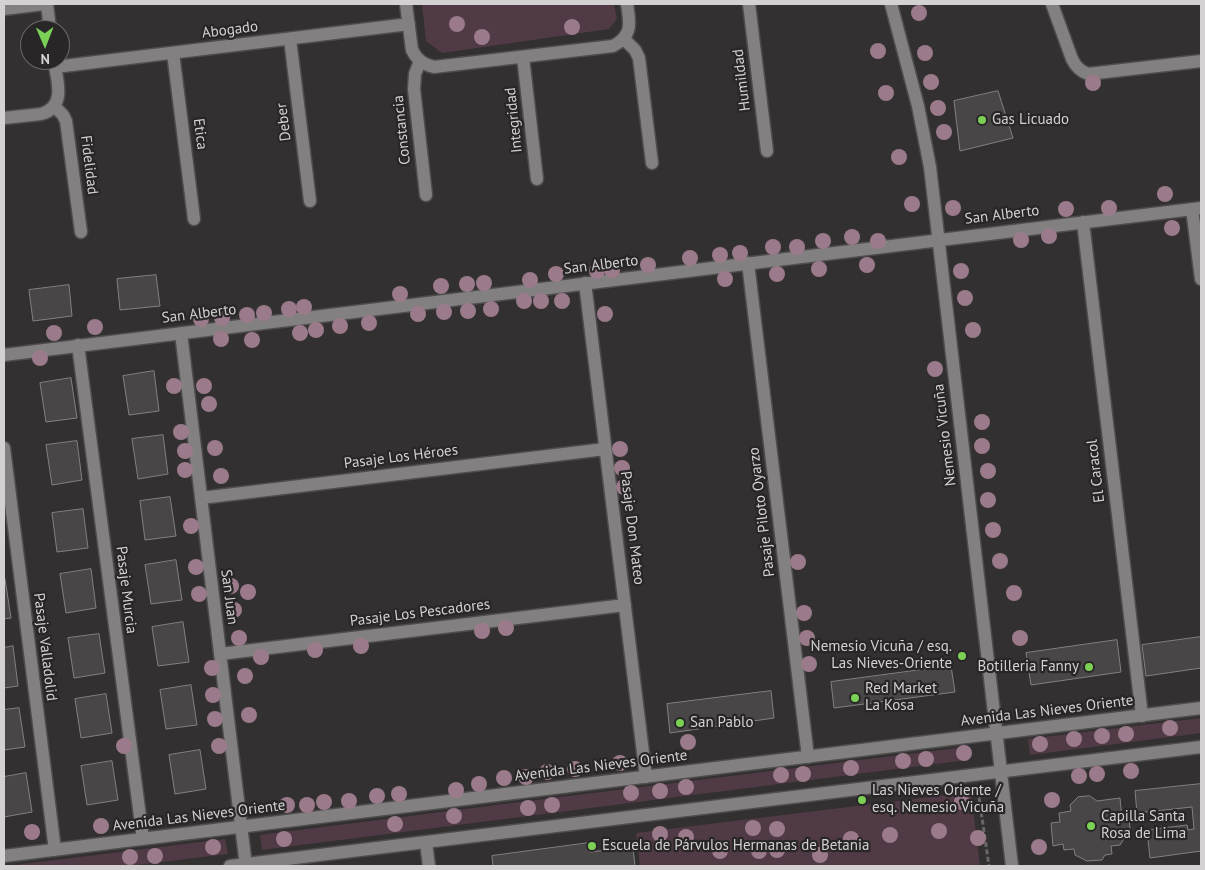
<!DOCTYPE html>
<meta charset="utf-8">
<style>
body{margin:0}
#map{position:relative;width:1205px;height:870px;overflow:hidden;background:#333031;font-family:"PT Sans",sans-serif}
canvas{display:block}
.frame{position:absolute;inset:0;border:5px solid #d3d1d2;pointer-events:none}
.north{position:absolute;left:20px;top:20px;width:50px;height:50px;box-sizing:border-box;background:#292627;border:1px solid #6d6a6b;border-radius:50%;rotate:179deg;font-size:14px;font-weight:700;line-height:20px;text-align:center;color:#d3d1d2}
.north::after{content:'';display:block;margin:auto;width:18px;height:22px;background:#7bd156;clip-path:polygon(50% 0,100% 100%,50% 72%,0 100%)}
</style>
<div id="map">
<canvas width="1205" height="870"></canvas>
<div class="frame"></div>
<div class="north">N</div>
</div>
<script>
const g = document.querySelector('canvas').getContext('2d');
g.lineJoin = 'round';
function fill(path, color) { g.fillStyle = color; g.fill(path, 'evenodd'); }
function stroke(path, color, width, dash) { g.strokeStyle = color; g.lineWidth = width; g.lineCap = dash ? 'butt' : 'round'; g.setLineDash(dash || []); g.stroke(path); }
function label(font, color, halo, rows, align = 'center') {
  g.font = font + ' "PT Sans",sans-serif'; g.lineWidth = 4.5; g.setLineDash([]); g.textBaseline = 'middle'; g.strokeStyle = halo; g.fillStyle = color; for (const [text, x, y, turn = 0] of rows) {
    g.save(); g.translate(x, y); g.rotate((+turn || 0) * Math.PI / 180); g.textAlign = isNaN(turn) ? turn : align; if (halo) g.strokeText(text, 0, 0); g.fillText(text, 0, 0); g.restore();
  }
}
const green = new Path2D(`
 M422,4H614L617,19L609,29L442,53L426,41Z
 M1201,718V733L1030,755L1028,739Z
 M966,747L971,753L967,760L262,850L260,835L544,799Z
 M971,792L980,866H640L636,833Z
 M225,839L228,854L128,866H7Z`);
const building = new Path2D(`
 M998,91L1013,138L960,151L954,101Z
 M156,275L160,306L120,310L117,279Z
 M69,285L72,316L33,321L29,290Z
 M154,371L159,411L129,415L123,376Z
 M71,378L77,418L46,422L40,383Z
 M163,435L168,474L138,479L132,439Z
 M77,441L82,480L52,485L46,445Z
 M170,497L176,536L145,540L140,501Z
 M83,509L88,548L57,552L52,513Z
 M176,560L182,600L151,604L145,565Z
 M91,569L96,608L66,613L60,574Z
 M4,579H5L11,618L4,619Z
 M183,622L189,662L158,666L152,627Z
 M99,634L105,673L74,678L68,638Z
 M1201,637V668L1146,676L1142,645Z
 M1117,640L1121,672L1031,685L1026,653Z
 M13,646L18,686L4,688V648Z
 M951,666L955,692L834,708L831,682Z
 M191,685L197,725L166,729L160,690Z
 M771,691L774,718L670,733L667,704Z
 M106,694L112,733L81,738L75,699Z
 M19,708L25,747L4,750V710Z
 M200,750L206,789L175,794L169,755Z
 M112,761L118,800L87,805L81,766Z
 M26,773L32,812L4,817V777Z
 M1201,784V851L1150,858L1147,830L1187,825L1188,830L1194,829L1192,807L1137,813L1135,791Z
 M1090,796L1097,801L1120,798L1122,819L1129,818L1130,829L1120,845L1111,846L1112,854L1105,855L1102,860L1087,861L1075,855L1074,849L1064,850L1063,844L1053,846L1051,823L1060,822L1059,813L1071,811L1070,805L1078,797Z
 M589,843L590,852L633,847L635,866H493L492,856Z`);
const path = new Path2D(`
 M978,790L989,866`);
const minor = new Path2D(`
 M47,4L50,30
 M406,4L412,50C417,60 423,64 434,67L613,46C633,36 630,23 627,4
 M749,4L767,151
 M891,4L918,106L930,167L1012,866
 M1052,4L1072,59C1076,67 1080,71 1088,74L1201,61
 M4,9L44,4
 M290,39L310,201
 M624,39L635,50L639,58L652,163
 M173,53L194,219
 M523,57L537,179
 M420,61L415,74L414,89L426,195
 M55,67L409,24
 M54,106L63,115L66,121L81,232
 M4,118L41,114C67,107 57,80 54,61
 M1192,209L1201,279
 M1083,222L1142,716
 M748,263L808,757
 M585,283L646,777
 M181,333L246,866
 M78,345L143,839
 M4,355L1201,208
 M4,448L55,850
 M201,498L605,449
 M220,654L625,605
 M426,843L429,866
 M4,856L1201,708
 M230,866L1201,747`);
const trees = [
 [919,13],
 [457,24],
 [572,27],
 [482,37],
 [878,51],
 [925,53],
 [931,82],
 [1093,83],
 [886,93],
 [938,108],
 [944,132],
 [899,157],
 [1165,194],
 [912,204],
 [953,208],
 [1109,208],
 [1066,209],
 [1172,228],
 [1049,236],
 [852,237],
 [1021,240],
 [823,241],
 [878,241],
 [773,247],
 [797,247],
 [740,253],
 [720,255],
 [690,258],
 [648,265],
 [867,265],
 [819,269],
 [612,270],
 [597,271],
 [961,271],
 [556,274],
 [777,274],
 [725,279],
 [530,280],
 [484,283],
 [467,284],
 [441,286],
 [400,294],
 [965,298],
 [524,301],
 [541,301],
 [562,301],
 [304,307],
 [289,309],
 [491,309],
 [468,311],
 [444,312],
 [264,313],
 [418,314],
 [605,314],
 [247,315],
 [222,318],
 [201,319],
 [369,323],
 [340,326],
 [95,327],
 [316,330],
 [973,330],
 [54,333],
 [300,333],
 [221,339],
 [252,340],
 [40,358],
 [935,369],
 [174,386],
 [204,386],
 [209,404],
 [982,422],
 [181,432],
 [982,446],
 [215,448],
 [620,449],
 [185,451],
 [622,468],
 [185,470],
 [988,471],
 [221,476],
 [624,487],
 [988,500],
 [191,526],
 [993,530],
 [1000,561],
 [798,562],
 [196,567],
 [231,586],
 [248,592],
 [1014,593],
 [199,594],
 [234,610],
 [804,613],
 [506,628],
 [482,631],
 [239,638],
 [807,638],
 [1020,638],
 [361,646],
 [315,650],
 [261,657],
 [809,664],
 [212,668],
 [245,676],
 [213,695],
 [249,715],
 [215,719],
 [1170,728],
 [1126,734],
 [1102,736],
 [1074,739],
 [688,742],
 [1040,744],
 [124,746],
 [219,746],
 [964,753],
 [926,759],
 [903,761],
 [620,763],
 [851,768],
 [575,769],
 [1131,771],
 [547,772],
 [803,774],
 [1097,774],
 [781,775],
 [1079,776],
 [526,777],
 [504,778],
 [479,784],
 [686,787],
 [456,790],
 [660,791],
 [631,793],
 [399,794],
 [377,796],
 [1052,800],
 [349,801],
 [324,802],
 [962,802],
 [287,805],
 [307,805],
 [552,805],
 [528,808],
 [454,816],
 [395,824],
 [101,826],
 [753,828],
 [777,829],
 [939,831],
 [32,832],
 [660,834],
 [890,835],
 [686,837],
 [978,838],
 [284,839],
 [851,839],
 [213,847],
 [1039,847],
 [777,850],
 [720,851],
 [759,851],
 [820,855],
 [155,856],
 [130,857]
];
const markers = [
 [982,120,5,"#7bd156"],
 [962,656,5,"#7bd156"],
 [1089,667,5,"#7bd156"],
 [855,698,5,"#7bd156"],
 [680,723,5,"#7bd156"],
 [862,800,5,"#7bd156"],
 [1091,826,5,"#7bd156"],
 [592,846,5,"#7bd156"]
];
const streetNames = [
 ["Abogado",230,30,-7],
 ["Humildad",742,80,-97],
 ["Integridad",514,120,-96],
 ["Deber",284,122,-97],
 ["Constancia",402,130,-96],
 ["Etica",200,134,83],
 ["Fidelidad",89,165,83],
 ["San Alberto",1002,215,-7],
 ["San Alberto",601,265,-7],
 ["San Alberto",199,314,-7],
 ["Nemesio Vicuña",945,435,-97],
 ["Pasaje Los Héroes",401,457,-7],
 ["El Caracol",1096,471,-97],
 ["Pasaje Piloto Oyarzo",762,512,-97],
 ["Pasaje Don Mateo",632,528,83],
 ["Pasaje Murcia",126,590,83],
 ["San Juan",229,597,83],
 ["Pasaje Los Pescadores",420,613,-7],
 ["Pasaje Valladolid",45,647,83],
 ["Avenida Las Nieves Oriente",1047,711,-7],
 ["Avenida Las Nieves Oriente",601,766,-7],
 ["Avenida Las Nieves Oriente",199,816,-7]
];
const poiNames = [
 ["Gas Licuado",992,120],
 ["Nemesio Vicuña / esq.",952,647,"right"],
 ["Las Nieves-Oriente",952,664,"right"],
 ["Botilleria Fanny",1079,667,"right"],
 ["Red Market",865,689],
 ["La Kosa",865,706],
 ["San Pablo",690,723],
 ["Las Nieves Oriente /",872,791],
 ["esq. Nemesio Vicuña",872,808],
 ["Capilla Santa",1101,817],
 ["Rosa de Lima",1101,834],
 ["Escuela de Párvulos Hermanas de Betania",602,846]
];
fill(green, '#503a45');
fill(building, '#494648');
stroke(building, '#838082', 1);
stroke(minor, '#4e4c4d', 15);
stroke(path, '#6a6768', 3, [5, 2.5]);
stroke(minor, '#838081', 12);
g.fillStyle = '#9b7b8b';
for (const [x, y] of trees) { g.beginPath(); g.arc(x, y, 8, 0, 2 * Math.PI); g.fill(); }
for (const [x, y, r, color] of markers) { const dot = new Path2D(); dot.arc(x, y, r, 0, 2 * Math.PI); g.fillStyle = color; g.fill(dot); stroke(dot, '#292627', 2); }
label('15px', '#d3d1d2', '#292627', streetNames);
label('15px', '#d3d1d2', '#292627', poiNames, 'left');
</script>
